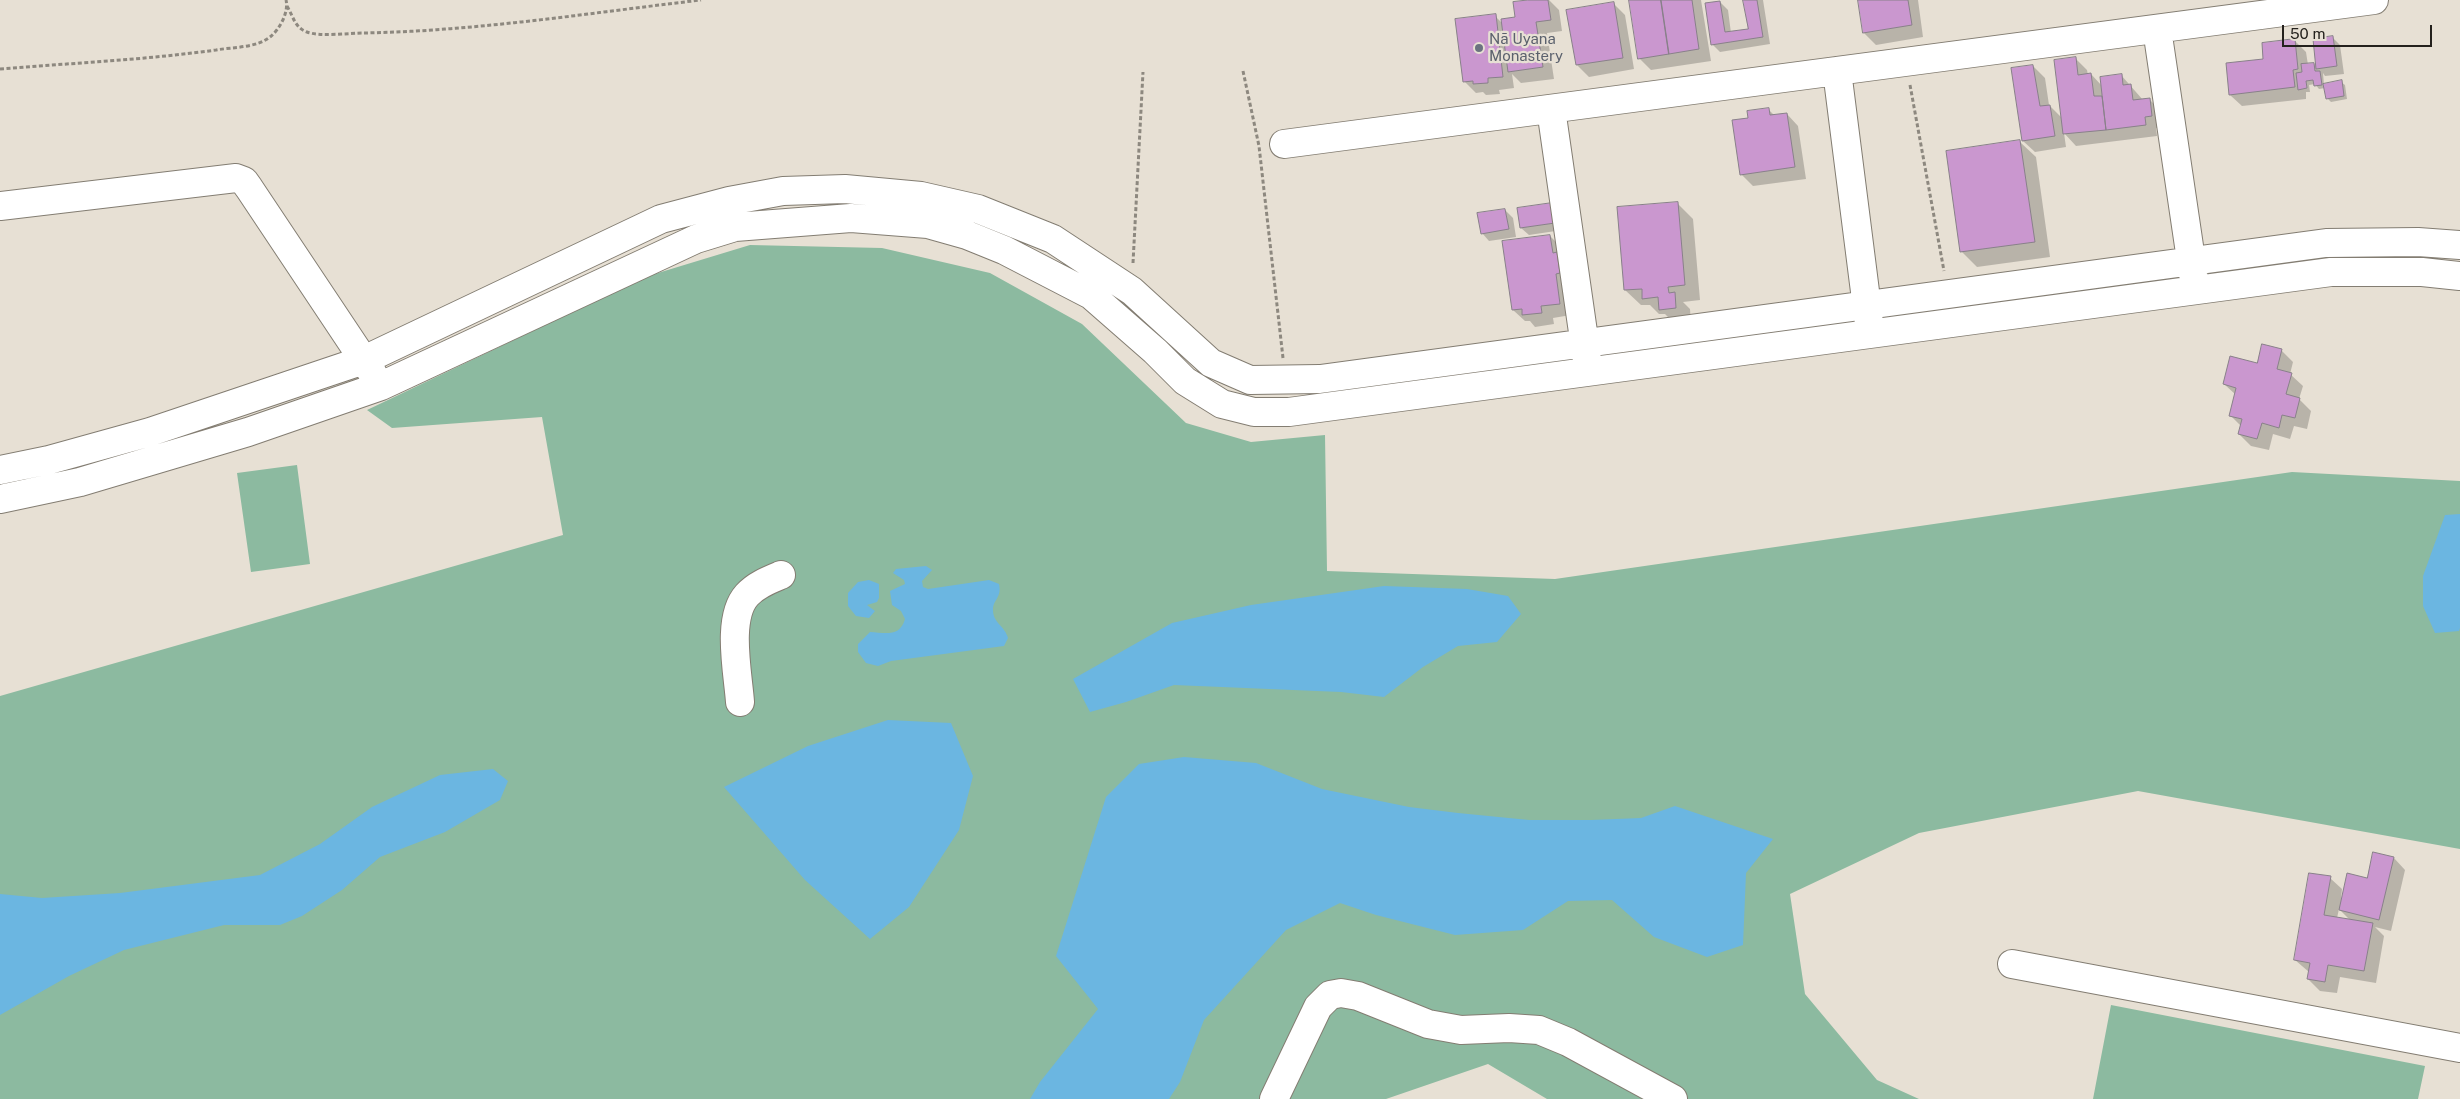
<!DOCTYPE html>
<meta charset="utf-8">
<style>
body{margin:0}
#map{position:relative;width:2460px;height:1099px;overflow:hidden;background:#e7e0d4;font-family:"Public Sans",sans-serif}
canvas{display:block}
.scale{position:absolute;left:2282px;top:25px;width:150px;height:22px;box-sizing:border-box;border:2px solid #24211d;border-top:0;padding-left:6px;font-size:15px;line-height:18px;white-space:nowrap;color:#24211d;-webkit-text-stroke:4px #e7e0d4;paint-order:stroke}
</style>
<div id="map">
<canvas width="2460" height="1099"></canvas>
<div class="scale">50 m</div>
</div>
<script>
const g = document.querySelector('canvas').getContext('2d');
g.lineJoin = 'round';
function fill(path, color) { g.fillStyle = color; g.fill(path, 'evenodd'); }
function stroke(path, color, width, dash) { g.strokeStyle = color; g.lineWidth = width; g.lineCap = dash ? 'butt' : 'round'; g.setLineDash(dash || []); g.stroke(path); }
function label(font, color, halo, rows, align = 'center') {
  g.font = font + ' "Public Sans",sans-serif'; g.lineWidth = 4.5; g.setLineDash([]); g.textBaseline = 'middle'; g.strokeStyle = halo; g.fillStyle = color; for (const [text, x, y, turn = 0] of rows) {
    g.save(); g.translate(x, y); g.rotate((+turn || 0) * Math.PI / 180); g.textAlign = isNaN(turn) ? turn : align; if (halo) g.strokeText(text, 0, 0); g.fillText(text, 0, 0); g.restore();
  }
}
const green = new Path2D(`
 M750,245L882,248L990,273L1082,324L1186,423L1251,442L1325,435L1327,571L1555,579L2292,472L2460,481V849L2138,791L1919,833L1790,894L1805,994L1877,1080L1919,1099H1547L1488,1064L1386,1099H0V696L563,535L542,417L392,428L367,410L648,276Z
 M297,465L310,564L251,572L237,473Z
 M2111,1005L2425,1066L2418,1099H2093Z`);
const water = new Path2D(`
 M2460,514V628L2459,631L2435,633L2423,606V576L2445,515Z
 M926,566L932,570L922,581L923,587L928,589L989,580L999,584C1002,598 993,599 993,610C993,623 1005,626 1008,638L1004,646L891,661L878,666L866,663L858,652V644L870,632C886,633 900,637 905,619L901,611L892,605L890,591L905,584L904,580L893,573L896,569Z
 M869,580L879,584V598L877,602L867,605L875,611L869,618L856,616L848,606V593L858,582Z
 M1384,586L1467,589L1508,596L1521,614L1497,642L1458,646L1423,667L1384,697L1341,692L1174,685L1126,702L1090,712L1073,679L1172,623L1251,605Z
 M888,720L951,723L973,776L959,830L909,907L870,939L805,880L724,787L808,746Z
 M1184,757L1256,763L1322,789L1409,807L1458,813L1529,820H1591L1641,818L1675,806L1773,839L1746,873L1743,945L1707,957L1654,937L1612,900L1568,901L1523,930L1455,935L1376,915L1340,903L1286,930L1204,1020L1180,1082L1169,1099H1030L1040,1082L1098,1009L1056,956L1106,797L1139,764Z
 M493,769L508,781L500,800L445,832L380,857L342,890L302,916L280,925H224L124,950L69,976L0,1015V894L42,898L120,893L260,875L320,844L372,807L440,775Z`);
const shadow = new Path2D(`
 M1536,0H1549L1559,10L1562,31L1547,33L1554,79L1521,83L1512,74L1514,88L1499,90L1500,94L1486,95L1483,92L1476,93L1464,81L1495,16L1503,24L1516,18Z
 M1630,0H1701L1711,61L1651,70L1639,58Z
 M1745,0H1763L1770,44L1720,52L1712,44L1720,2L1728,10L1731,33L1749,30Z
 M1859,0H1918L1923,37L1876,45L1864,33Z
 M1613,3L1625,15L1634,69L1589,77L1577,65Z
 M2332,37L2340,45L2344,74L2325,76L2323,73L2324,85L2341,82L2345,85L2347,99L2331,102L2327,98L2325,88L2319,89L2315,84L2309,85L2310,92H2306V99L2242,106L2230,95L2265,60L2294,40L2306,52L2308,65L2314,64L2318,68Z
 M2075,58L2087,70L2088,75L2091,74L2102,86L2121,75L2143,100L2149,99L2161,111L2163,128H2156L2157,136L2076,146L2064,133L2066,147L2035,152L2023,141L2033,66L2045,78L2049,105L2063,119Z
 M1768,109L1775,116L1787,114L1798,126L1806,179L1753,186L1741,174Z
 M2020,142L2036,157L2050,257L1977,267L1961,251Z
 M1558,203L1569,229L1529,235L1521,228Z
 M1677,203L1693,219L1700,300L1683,302L1690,309L1691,323L1676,325L1665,314H1659L1650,305H1641L1625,290Z
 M1505,210L1513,218L1516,237L1489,241L1482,233Z
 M1550,236L1562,248L1571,315L1553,318L1554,324L1535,327L1530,321H1525L1513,310Z
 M2281,350L2293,362L2290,374L2303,386L2299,399L2311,411L2307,429L2294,426L2290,439L2273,434L2269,450L2251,446L2239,434L2241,426L2230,415L2236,395L2224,384Z
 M2394,858L2405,870L2391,931L2375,927L2384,936L2376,983L2340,977L2337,993L2320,991L2308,979L2309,972L2295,960L2330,878L2342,889L2341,898L2343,899ZM2339,909L2351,921L2337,918Z`);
const building = new Path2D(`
 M1528,0H1548L1551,20L1536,22L1543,67L1508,72L1501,19L1515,17L1513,2Z
 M1629,0H1661L1669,54L1638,59Z
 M1661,0H1692L1699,49L1669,54Z
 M1743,0H1757L1763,37L1711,45L1705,3L1720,1L1725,32L1748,29Z
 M1858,0H1908L1912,25L1863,33Z
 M1614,2L1623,58L1576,65L1566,10Z
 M1496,14L1503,77L1488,78V83L1473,84V81L1463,82L1455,19Z
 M2333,36L2337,66L2316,69L2313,39Z
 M2295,39L2298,69L2293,70L2295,87L2229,95L2226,63L2263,59L2262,43Z
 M2076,57L2078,75L2091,73L2094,96H2102L2106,130L2063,134L2054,60Z
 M2314,63L2315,71H2320L2322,85L2314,86L2313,80L2306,81L2307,88L2298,90L2296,73L2302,72L2301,64Z
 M2033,65L2040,106L2050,105L2055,136L2022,141L2011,68Z
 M2122,74L2123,85L2131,84L2133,100L2150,98L2152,116L2145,117L2146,125L2106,130L2100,77Z
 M2342,80L2344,96L2326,99L2323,84Z
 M1769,108L1770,115L1787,113L1795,167L1740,175L1732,120L1748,118L1747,111Z
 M2020,140L2035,242L1960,252L1946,151Z
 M1559,202L1562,222L1520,228L1517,208Z
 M1678,202L1685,285L1668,287L1669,293L1675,292L1676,308L1659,310L1658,297L1642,299V289L1624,290L1617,207Z
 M1505,209L1509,229L1481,234L1477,213Z
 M1550,235L1553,253L1557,252L1560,273L1556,274L1560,304L1541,306L1542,313L1522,315V309L1512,310L1502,241Z
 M2262,344L2282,349L2277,369L2292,373L2286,394L2300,398L2295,418L2282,415L2279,428L2262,423L2257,439L2238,434L2242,419L2229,416L2236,388L2223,384L2230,356L2257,363Z
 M2373,852L2394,857L2379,920L2339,910L2347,873L2367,878Z
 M2309,873L2331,876L2324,915L2373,923L2364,971L2328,965L2325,982L2307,979L2310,963L2294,960Z`);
const path = new Path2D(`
 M287,6C293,16 295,28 307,32C320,37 349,33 364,33C477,31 589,13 701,0
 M0,69C72,63 144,60 216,50C233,47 256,48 270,37C280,29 289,12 286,0
 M1243,71L1259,146L1283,358
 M1910,85L1944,271
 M1133,263L1143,72`);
const minor = new Path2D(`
 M2157,29L2194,280
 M1837,71L1869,323
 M1551,109L1587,360
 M1284,144L2374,0
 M0,206L236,178L244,181L249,188L373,374
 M0,470L49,460L150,432L364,360L661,219L729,201L783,191L845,189L921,196L978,209L1053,239L1132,291L1211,363L1250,380L1320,379L2326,243L2418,242L2460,245
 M0,499L80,482L248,432L381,386L696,239L735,227L851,218L928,224L967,235L1004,250L1091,295L1155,351L1185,381L1222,404L1254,412H1289L2331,272H2422L2460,276
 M740,702C738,673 726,618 747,595C756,585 769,580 781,575
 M2012,964L2460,1048
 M1274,1099L1318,1007L1330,995L1341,993L1358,996L1428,1024L1461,1030L1509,1028L1539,1030L1568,1042L1673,1099`);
const markers = [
 [1479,48,5,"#6b7280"]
];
const worshipNames = [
 ["Nā Uyana",1489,39],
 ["Monastery",1489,56]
];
fill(green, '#8cbaa0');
fill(water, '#6bb6e1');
fill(shadow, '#0003');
fill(building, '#ca97cf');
stroke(building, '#888089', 1);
stroke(minor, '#837d72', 30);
stroke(path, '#8d887f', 3, [4, 2.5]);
stroke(minor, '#fff', 28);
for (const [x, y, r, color] of markers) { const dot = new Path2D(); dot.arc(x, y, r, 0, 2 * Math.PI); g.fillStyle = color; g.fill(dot); stroke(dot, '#e7e0d4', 2); }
label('15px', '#5b616d', '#e7e0d4', worshipNames, 'left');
</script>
